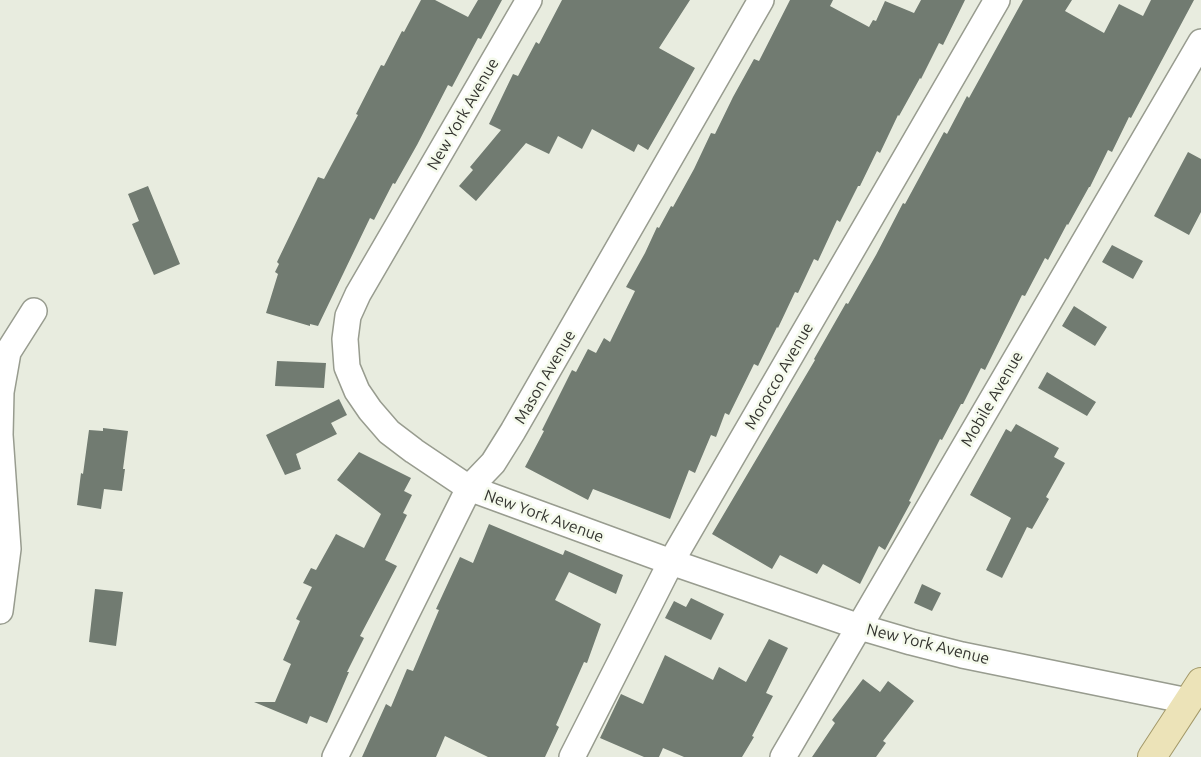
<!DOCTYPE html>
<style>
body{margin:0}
canvas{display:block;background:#e8ecdf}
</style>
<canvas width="1201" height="757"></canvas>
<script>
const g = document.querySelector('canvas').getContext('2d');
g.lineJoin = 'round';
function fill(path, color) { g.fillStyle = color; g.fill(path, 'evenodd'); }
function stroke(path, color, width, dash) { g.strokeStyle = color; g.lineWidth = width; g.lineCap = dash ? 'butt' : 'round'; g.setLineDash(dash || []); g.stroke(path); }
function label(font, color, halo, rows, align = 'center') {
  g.font = font + ' Ubuntu,sans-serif'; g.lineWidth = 5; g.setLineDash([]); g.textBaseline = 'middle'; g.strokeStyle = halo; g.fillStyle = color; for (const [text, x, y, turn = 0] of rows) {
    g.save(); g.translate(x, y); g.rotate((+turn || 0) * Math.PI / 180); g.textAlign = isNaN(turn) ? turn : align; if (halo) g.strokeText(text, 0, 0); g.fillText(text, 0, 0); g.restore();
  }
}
const building = new Path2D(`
 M421,0H435L468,17L478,0H502L481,39L478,38L452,87L448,85L417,145L395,184L393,183L374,220L370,218L318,326L310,324V326L266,313L278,274L275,272L279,264L277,262L318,177L324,179L358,115L356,114L381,65L384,66L402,31L404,32Z
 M562,0H690L659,48L695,68L648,150L638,144L634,152L592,129L582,149L558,136L549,154L526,143L476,201L459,186L473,170L470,167L501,130L489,124L513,74L518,76L536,42L539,44Z
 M790,0H833L830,6L869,27L873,20L876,21L885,1L914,13L921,0H965L943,45L939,43L921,79L920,78L899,116L898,115L880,153L877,151L860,186H858L840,222L837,220L818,261L814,259L798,293L795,292L778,328L777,327L758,366L754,364L729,415L725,413L716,437L711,435L695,473L689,470L670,519L593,489L588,500L525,467L544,431L542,430L572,370L576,372L588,349L596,353L604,338L610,342L635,291L626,287L645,253L657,227L659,228L671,206L673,207L694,169L711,133L715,134L733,97L754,59L759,61Z
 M1023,0H1072L1065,11L1104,33L1119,4L1143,16L1151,0H1194L1131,118L1129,117L1112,152L1108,150L1090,187H1089L1068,225L1067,224L1048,260L1045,258L1025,296L1022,295L985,370L981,368L963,404H961L942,440L940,439L909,501L911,502L885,550L879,546L860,584L823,564L817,574L780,555L772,569L712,534L815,360L814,359L846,303L848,304L876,255L903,203L905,204L944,132L947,134L967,96L969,98Z
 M1188,152L1201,159V212L1189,235L1154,216Z
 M148,186L180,264L154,275L132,224L139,221L128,194Z
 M1112,245L1143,261L1133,279L1102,262Z
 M1074,306L1107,327L1095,346L1062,326Z
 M277,361L326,363L324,388L275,386Z
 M1047,372L1096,402L1087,416L1038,388Z
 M339,399L347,415L331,423L337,434L296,454L301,469L285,475L266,435Z
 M1016,424L1059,448L1054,457L1065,463L1046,497L1049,499L1032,529L1027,527L1002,578L986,570L1011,518L970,495L1006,429L1011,432Z
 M103,428L128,431L123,469H125L122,491L104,489L101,509L77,505L81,473L83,474L89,430L103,431Z
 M359,452L411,478L404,491L412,495L403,513L407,515L385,560L397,566L360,636L364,638L347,672H349L327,723L310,716L307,724L254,702H275L291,664L283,660L300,621L296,619L312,587L303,583L311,568L316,570L336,534L364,548L381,514L337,480Z
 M489,524L563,555L565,550L623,575L616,594L569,572L555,600L601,624L587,663L584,662L556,725L559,727L545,757H488L445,736L436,757H362L386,704L391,707L407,669L413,671L439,610L436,609L460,557L473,563Z
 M922,584L941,593L932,611L914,603Z
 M95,589L123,592L116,646L89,642Z
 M691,598L724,614L711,640L665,618L674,601L686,607Z
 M769,639L788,648L766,693L773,696L752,736L754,737L742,757H684L663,748L659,757H644L600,738L621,694L643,704L665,655L713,680L719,667L746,682Z
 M863,679L880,692L888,681L914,701L883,741L886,743L876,757H812L835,723L832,720Z`);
const minor = new Path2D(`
 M529,0L358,294L348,316L345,339L347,367L357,391L370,410L389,432L414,451L469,488L671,562L860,627L911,642L962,655L1188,701
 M0,611L8,549L0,435L1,392L8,352L34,311
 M335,757L469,488L493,463L513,431L761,0
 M572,757L671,562L997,0
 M783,757L1201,42`);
const major = new Path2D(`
 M1152,757L1201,682`);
const streetNames = [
 ["New York Avenue",463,114,-60],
 ["Morocco Avenue",779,376,-60],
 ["Mason Avenue",545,377,-60],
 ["Mobile Avenue",992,399,-60],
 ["New York Avenue",544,516,20],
 ["New York Avenue",928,644,14]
];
fill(building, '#717b71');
stroke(minor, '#989c8f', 28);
stroke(major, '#a39969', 30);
stroke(minor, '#fff', 25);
stroke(major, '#ece3b8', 28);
label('16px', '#33342f', '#f5faec', streetNames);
</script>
